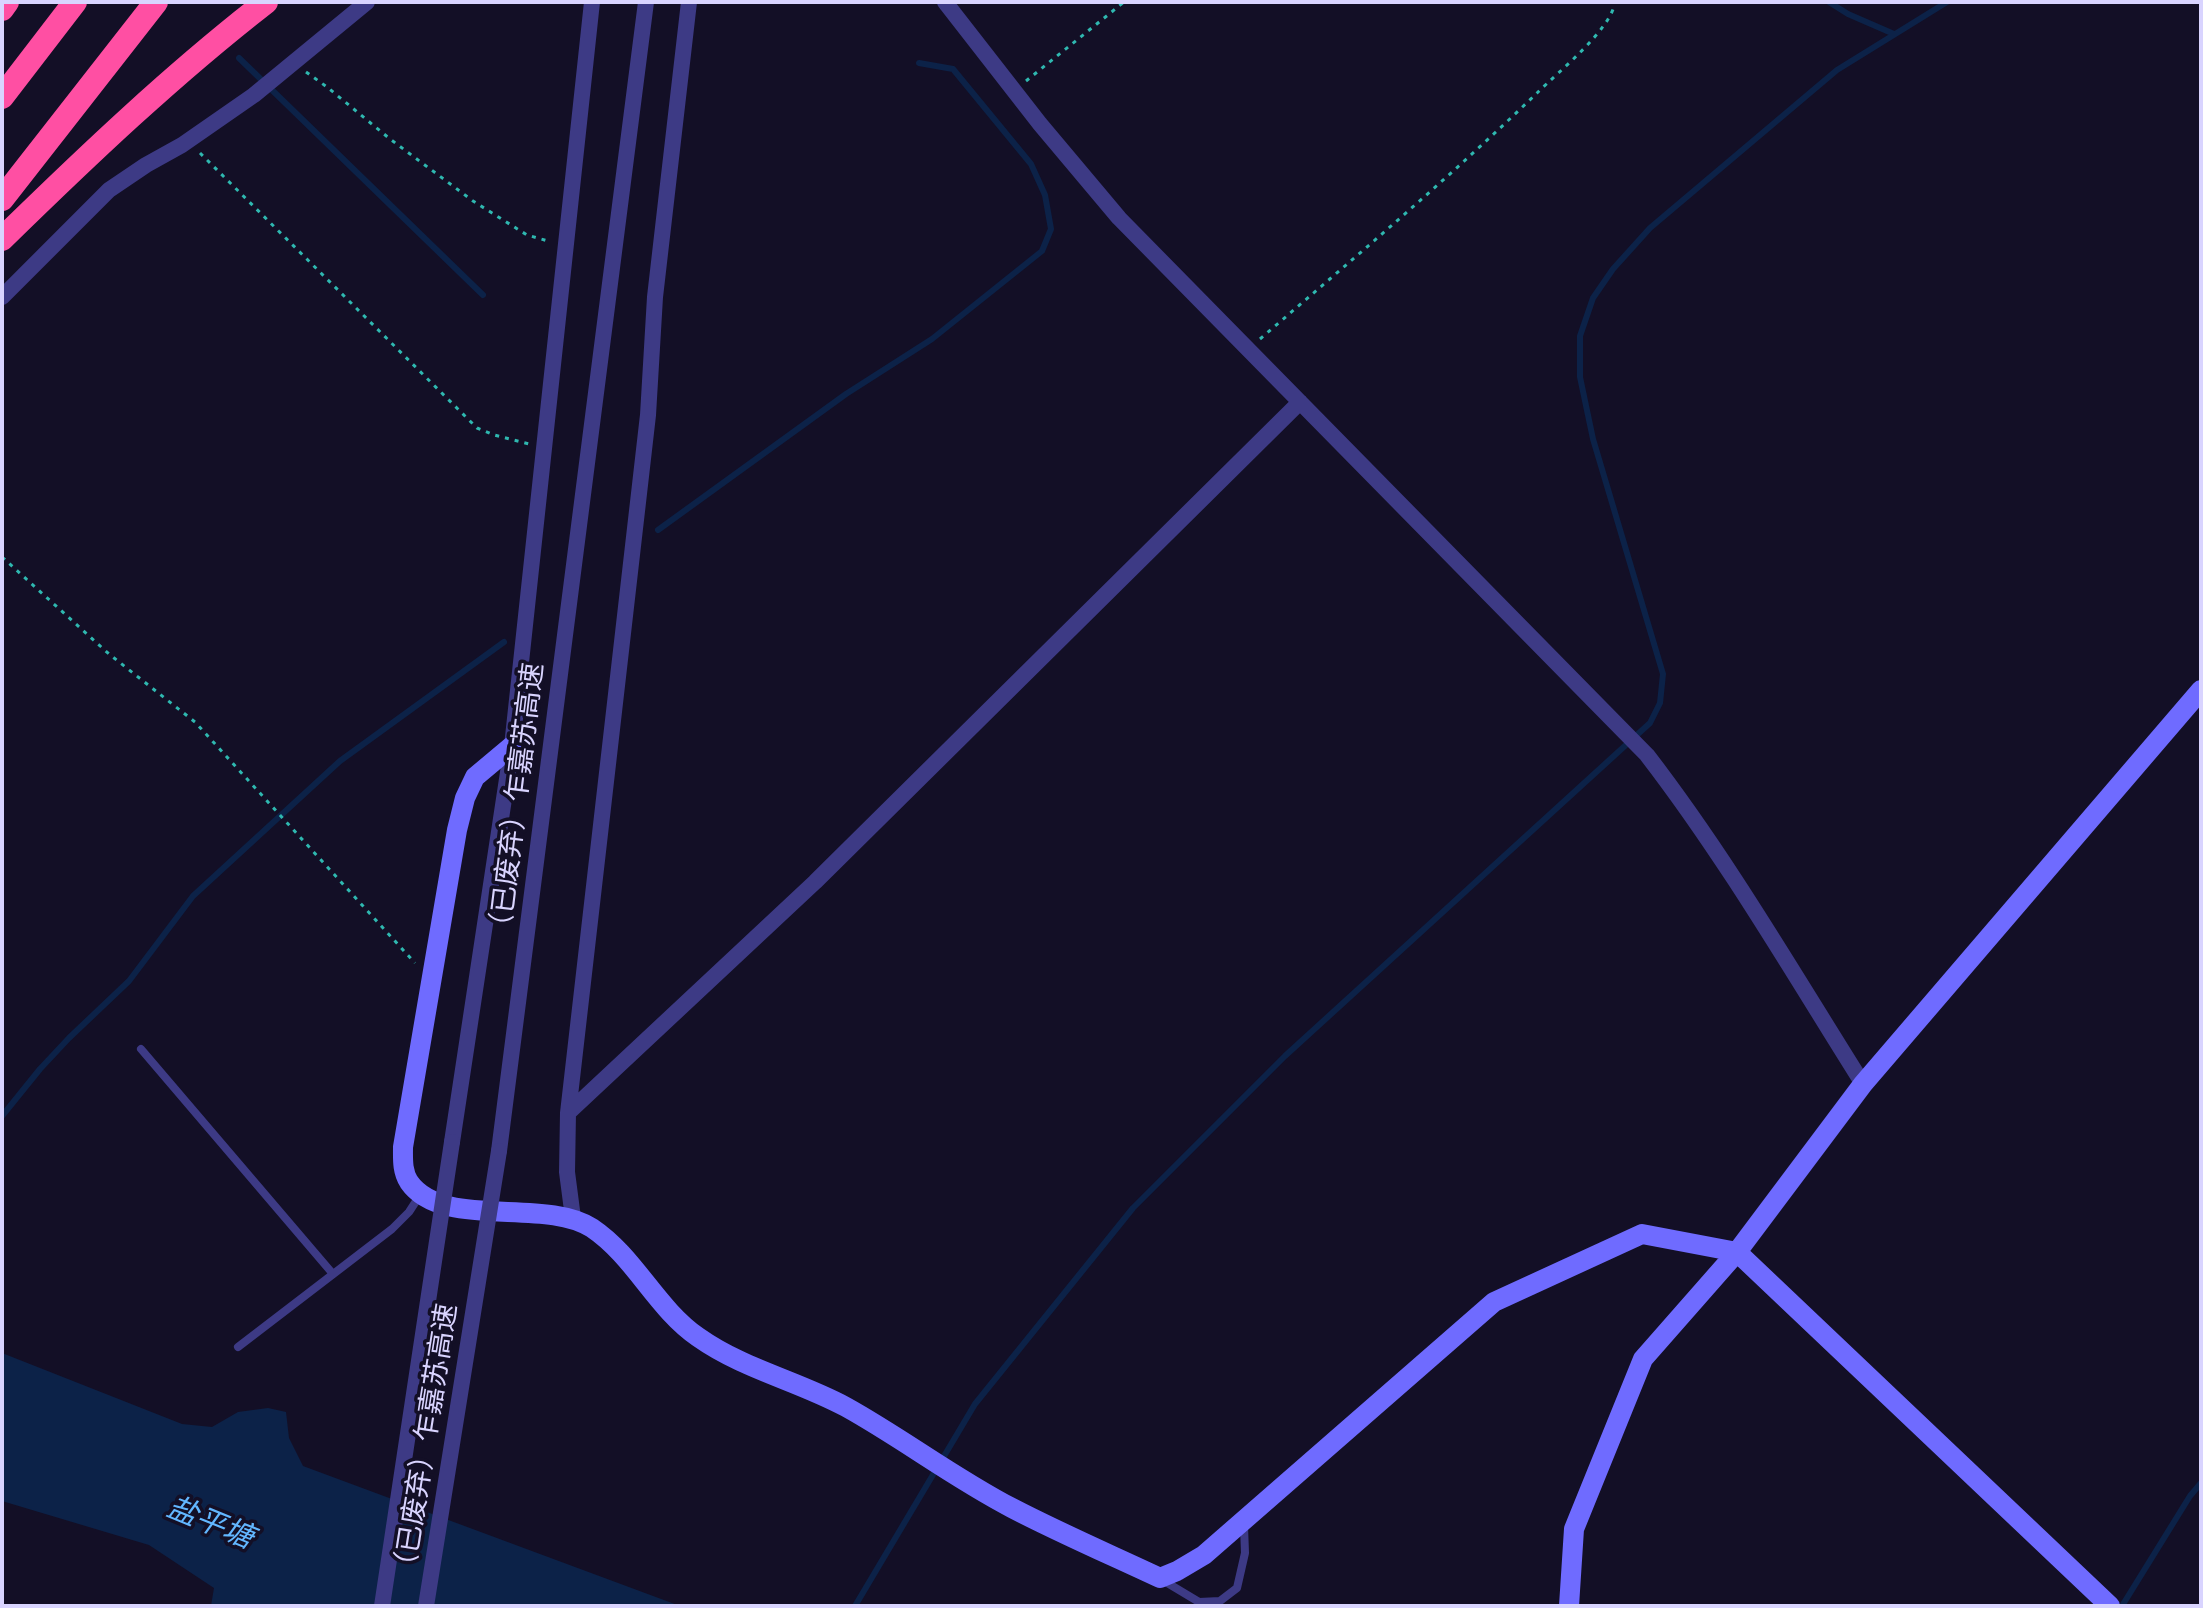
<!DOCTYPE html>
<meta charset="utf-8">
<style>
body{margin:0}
#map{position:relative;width:2203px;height:1608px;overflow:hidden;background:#130f26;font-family:Mulish,sans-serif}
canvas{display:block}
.frame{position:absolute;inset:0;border:4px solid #d9d4ff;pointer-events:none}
</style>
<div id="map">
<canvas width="2203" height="1608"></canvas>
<div class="frame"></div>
</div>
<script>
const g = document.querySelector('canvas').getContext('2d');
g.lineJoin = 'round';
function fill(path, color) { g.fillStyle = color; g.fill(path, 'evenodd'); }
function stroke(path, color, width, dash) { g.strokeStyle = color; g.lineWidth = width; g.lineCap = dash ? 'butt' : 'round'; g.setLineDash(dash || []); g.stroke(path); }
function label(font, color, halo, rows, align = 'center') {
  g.font = font + ' Mulish,"Noto Sans SC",sans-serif'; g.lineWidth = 7; g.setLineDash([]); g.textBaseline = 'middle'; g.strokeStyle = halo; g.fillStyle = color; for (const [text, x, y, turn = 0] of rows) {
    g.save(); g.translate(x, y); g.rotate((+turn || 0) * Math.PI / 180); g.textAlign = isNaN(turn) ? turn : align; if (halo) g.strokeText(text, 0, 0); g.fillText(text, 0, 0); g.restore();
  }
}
const water = new Path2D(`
 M2,1353L182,1424L212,1427L238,1412L268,1408L286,1412L289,1438L303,1466L680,1606H211L214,1588L149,1545L2,1501Z`);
const stream = new Path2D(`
 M1829,2L1848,14L1894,34
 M239,58L483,295
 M658,530L846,394L932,339L1042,251L1051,229L1045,195L1031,164L953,69L919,63
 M2,1116L40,1069L69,1038L129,981L193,896L340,761L504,642
 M855,1606L975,1404L1133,1208L1285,1056L1650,723L1660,703L1663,674L1593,439L1580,377V336L1593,298L1613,269L1650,228L1837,70L1947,2
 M2122,1606L2190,1496L2201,1483`);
const path = new Path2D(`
 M306,72L327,87L390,139L473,201L527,235L548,241
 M1026,81L1124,2
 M200,153L477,428L494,435L529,444
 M1260,339C1354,258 1448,179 1537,93C1558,72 1611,30 1615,2
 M2,557L109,654L195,722L415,963`);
const lane = new Path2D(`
 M141,1049L333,1274
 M238,1347L392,1229L409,1212L420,1195
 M1164,1581L1199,1602L1220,1601L1237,1588L1245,1553L1244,1526`);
const street = new Path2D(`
 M945,2L1040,124L1119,218L1647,755C1727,859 1793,973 1863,1084
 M2,297L109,190L146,165L182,145L254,95L367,2
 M568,1113L815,882L1300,402
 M452,1142L512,746L592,2
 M499,1151L646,2
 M573,1218L567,1172L568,1113L648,415L655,297L689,2`);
const secondary = new Path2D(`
 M512,746L475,777L465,798L457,830L403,1147C403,1159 402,1171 409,1182C442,1230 545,1197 592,1228C635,1257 656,1308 698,1337C743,1369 798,1381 846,1407C902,1438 954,1478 1012,1508C1060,1533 1111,1555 1160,1578L1177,1571L1204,1555L1494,1302L1642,1234L1737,1252L2110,1606
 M1569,1606L1574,1529L1643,1359L1737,1252L1863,1084L2201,690`);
const highway = new Path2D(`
 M2,9L7,2
 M2,97L75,2
 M2,199L156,2
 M2,239C87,156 172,75 266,2`);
const streetBridge = new Path2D(`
 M382,1606L452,1142
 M426,1606L499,1151`);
const streetNames = [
 ["（已废弃）乍嘉苏高速",517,802,-83],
 ["（已废弃）乍嘉苏高速",426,1442,-81]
];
const waterNames = [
 ["盐平塘",210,1523,22]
];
fill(water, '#0c2248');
stroke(stream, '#0c2248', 6);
stroke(path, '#2fb8b0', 3, [4, 6]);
stroke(lane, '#3d3a85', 8);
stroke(street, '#3d3a85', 16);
stroke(secondary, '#6f6bff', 20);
stroke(highway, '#ff4fa3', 24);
stroke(streetBridge, '#3d3a85', 16);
label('28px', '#d9d4ff', '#130f26', streetNames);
label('italic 30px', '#62b6ff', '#130f26', waterNames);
</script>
